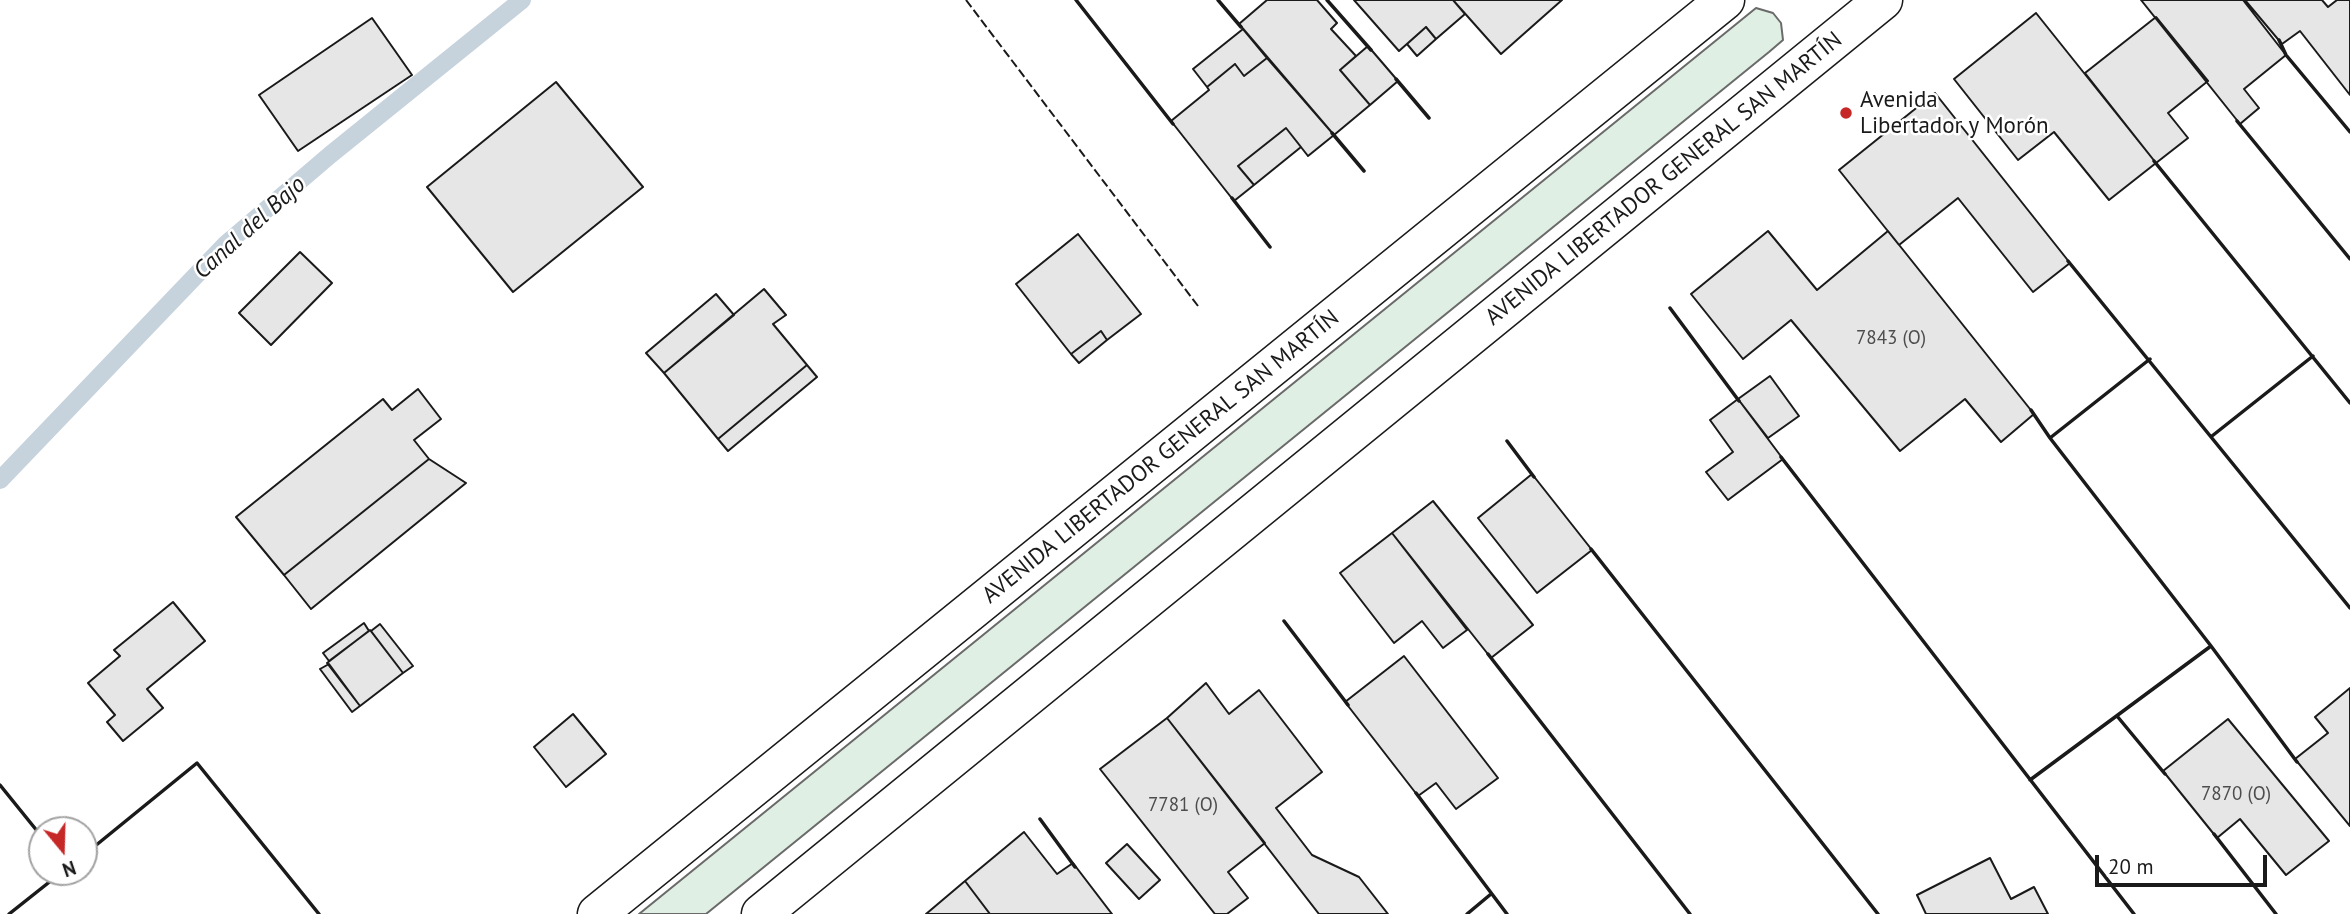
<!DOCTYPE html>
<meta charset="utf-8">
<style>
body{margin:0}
#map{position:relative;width:2350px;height:914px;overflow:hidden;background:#fff;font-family:"PT Sans",sans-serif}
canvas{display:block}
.north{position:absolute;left:28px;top:816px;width:70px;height:70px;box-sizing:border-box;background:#fff;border:2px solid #a3a3a3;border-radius:50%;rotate:161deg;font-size:19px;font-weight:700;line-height:28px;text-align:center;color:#1a1a1a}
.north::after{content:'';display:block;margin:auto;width:24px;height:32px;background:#c62828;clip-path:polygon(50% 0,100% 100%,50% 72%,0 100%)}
.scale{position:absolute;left:2095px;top:855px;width:172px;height:32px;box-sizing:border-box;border:4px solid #1a1a1a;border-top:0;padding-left:9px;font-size:21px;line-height:24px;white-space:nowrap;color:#1a1a1a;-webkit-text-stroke:5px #fff;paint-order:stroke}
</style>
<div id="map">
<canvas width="2350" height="914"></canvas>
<div class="north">N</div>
<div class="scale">20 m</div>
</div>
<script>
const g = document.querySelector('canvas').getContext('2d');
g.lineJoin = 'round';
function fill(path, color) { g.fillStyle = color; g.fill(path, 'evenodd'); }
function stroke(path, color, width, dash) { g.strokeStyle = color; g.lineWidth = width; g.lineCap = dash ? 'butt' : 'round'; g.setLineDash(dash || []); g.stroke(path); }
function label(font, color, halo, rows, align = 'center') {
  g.font = font + ' "PT Sans",sans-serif'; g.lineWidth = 5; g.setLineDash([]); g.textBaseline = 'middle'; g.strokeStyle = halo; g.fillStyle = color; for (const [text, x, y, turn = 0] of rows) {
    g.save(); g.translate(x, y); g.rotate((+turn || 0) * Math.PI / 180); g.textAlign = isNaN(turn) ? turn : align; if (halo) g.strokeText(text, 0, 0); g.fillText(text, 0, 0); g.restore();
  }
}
const green = new Path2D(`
 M1756,8L1773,13L1781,23L1783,40L1769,52L706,914H639Z`);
const stream = new Path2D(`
 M0,480L226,244L330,155L522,0`);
const building = new Path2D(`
 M1267,0H1317L1337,23L1331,29L1356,56L1340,70L1370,105L1334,135L1239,24Z
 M1354,0H1453L1465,14L1436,39L1426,27L1399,51Z
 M1453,0H1562L1501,54Z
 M2141,0H2243L2286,55L2244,89L2259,108L2240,124Z
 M2245,0H2322L2328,7L2337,0H2350V95L2300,31L2282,44Z
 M2036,13L2156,163L2109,200L2054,132L2018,160L1954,79Z
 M2156,17L2208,81L2168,113L2188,138L2156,163L2085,73Z
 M372,18L412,75L298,151L259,95Z
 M1426,27L1436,39L1417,56L1407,44Z
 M1243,29L1267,58L1244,76L1235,64L1207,87L1193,69Z
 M1368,46L1398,81L1370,105L1340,70Z
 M1267,58L1334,135L1308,156L1286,128L1238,166L1254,185L1234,201L1171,121L1209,90L1207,87L1235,64L1244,76Z
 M556,82L643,187L513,292L427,187Z
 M1935,93L2070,263L2033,292L1958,198L1899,245L1839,170Z
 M1286,128L1301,147L1254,185L1238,166Z
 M1768,231L1817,290L1888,231L2034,414L2001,442L1965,399L1900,451L1791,320L1743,359L1691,294Z
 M1078,234L1141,314L1107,340L1101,331L1071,354L1016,284Z
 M300,252L332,283L271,345L239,313Z
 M764,289L786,315L773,324L807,365L718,439L664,373Z
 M716,294L734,315L664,373L646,353Z
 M1101,331L1107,340L1079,363L1071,354Z
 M807,365L817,377L728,451L718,439Z
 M1770,376L1799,416L1768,438L1738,399Z
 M418,389L441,419L414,440L429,459L284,575L236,517L383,399L392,410Z
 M1738,399L1783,459L1728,500L1706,472L1733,452L1710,420Z
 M429,459L466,483L311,609L284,575Z
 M1532,474L1592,550L1537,593L1478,518Z
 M1433,501L1533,625L1491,658L1392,533Z
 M1392,533L1467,630L1443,648L1422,621L1394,643L1340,573Z
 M173,602L205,641L147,689L163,708L123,741L107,722L115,715L88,683L120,656L114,650Z
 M364,623L369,631L329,661L323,653Z
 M380,624L413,666L403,673L371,631Z
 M370,630L403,673L360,706L327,663Z
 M1404,656L1498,778L1456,809L1436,783L1418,796L1345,702Z
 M329,664L360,706L352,712L320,669Z
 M1206,683L1229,714L1259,690L1322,772L1276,808L1312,855L1359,877L1388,914H1319L1167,718Z
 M2350,688V826L2295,759L2328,733L2315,717Z
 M573,714L606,754L566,787L534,747Z
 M1167,718L1265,843L1228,872L1248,898L1227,914H1215L1100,769Z
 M2228,719L2329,841L2286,875L2240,819L2217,838L2163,771Z
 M1024,832L1057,874L1073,863L1112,914H990L965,881Z
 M1127,844L1160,880L1139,899L1106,863Z
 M1990,858L2011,899L2034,887L2048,914H1926L1917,895Z
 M965,881L990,914H926Z`);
const major = new Path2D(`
 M597,914L1725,0
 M761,914L1883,0`);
const fence = new Path2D(`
 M966,0L1198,306`);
const wall = new Path2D(`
 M1076,0L1173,124
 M1218,0L1241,27
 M1327,0L1371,50
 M2279,40L2286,55L2350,132
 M1396,79L1429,118
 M2237,121L2350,259
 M1332,133L1364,171
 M2154,161L2350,403
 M1232,198L1270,247
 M2068,261L2350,608
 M1670,308L1739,401
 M2031,410L2050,438L2211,646L2297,762
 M2212,436L2313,356
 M2050,438L2150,359
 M1507,441L1534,477
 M1781,457L2134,914
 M1591,549L1878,914
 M1284,621L1348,705
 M1488,654L1690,914
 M2117,716L2165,774
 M2030,780L2211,646
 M0,785L42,837
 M1416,793L1507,914
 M1040,819L1075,867
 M2214,834L2276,914
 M84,855L197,763L319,914
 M9,914L62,872
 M1467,914L1491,894`);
const markers = [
 [1846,113,7,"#c62828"]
];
const numberNames = [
 ["7843 (O)",1891,339],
 ["7870 (O)",2236,795],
 ["7781 (O)",1183,806]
];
const poiNames = [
 ["Avenida",1860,100],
 ["Libertador y Morón",1860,126]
];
const streetNames = [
 ["AVENIDA LIBERTADOR GENERAL SAN MARTÍN",1664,179,-39],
 ["AVENIDA LIBERTADOR GENERAL SAN MARTÍN",1161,457,-39]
];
const waterNames = [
 ["Canal del Bajo",250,228,-42]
];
fill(green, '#e0efe3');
stroke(green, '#6a6a6a', 2);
stroke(stream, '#c6d2dc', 18);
fill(building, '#e6e6e6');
stroke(building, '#1a1a1a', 2);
stroke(major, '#1a1a1a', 41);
stroke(major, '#fff', 38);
stroke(fence, '#1a1a1a', 2, [9, 3.5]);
stroke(wall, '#1a1a1a', 3.5);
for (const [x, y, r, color] of markers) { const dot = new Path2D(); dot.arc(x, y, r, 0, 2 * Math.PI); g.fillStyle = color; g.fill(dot); stroke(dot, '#fff', 2.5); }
label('19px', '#4d4d4d', null, numberNames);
label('23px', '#1a1a1a', '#fff', poiNames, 'left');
label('23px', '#1a1a1a', '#fff', streetNames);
label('italic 24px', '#1a1a1a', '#fff', waterNames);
</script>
